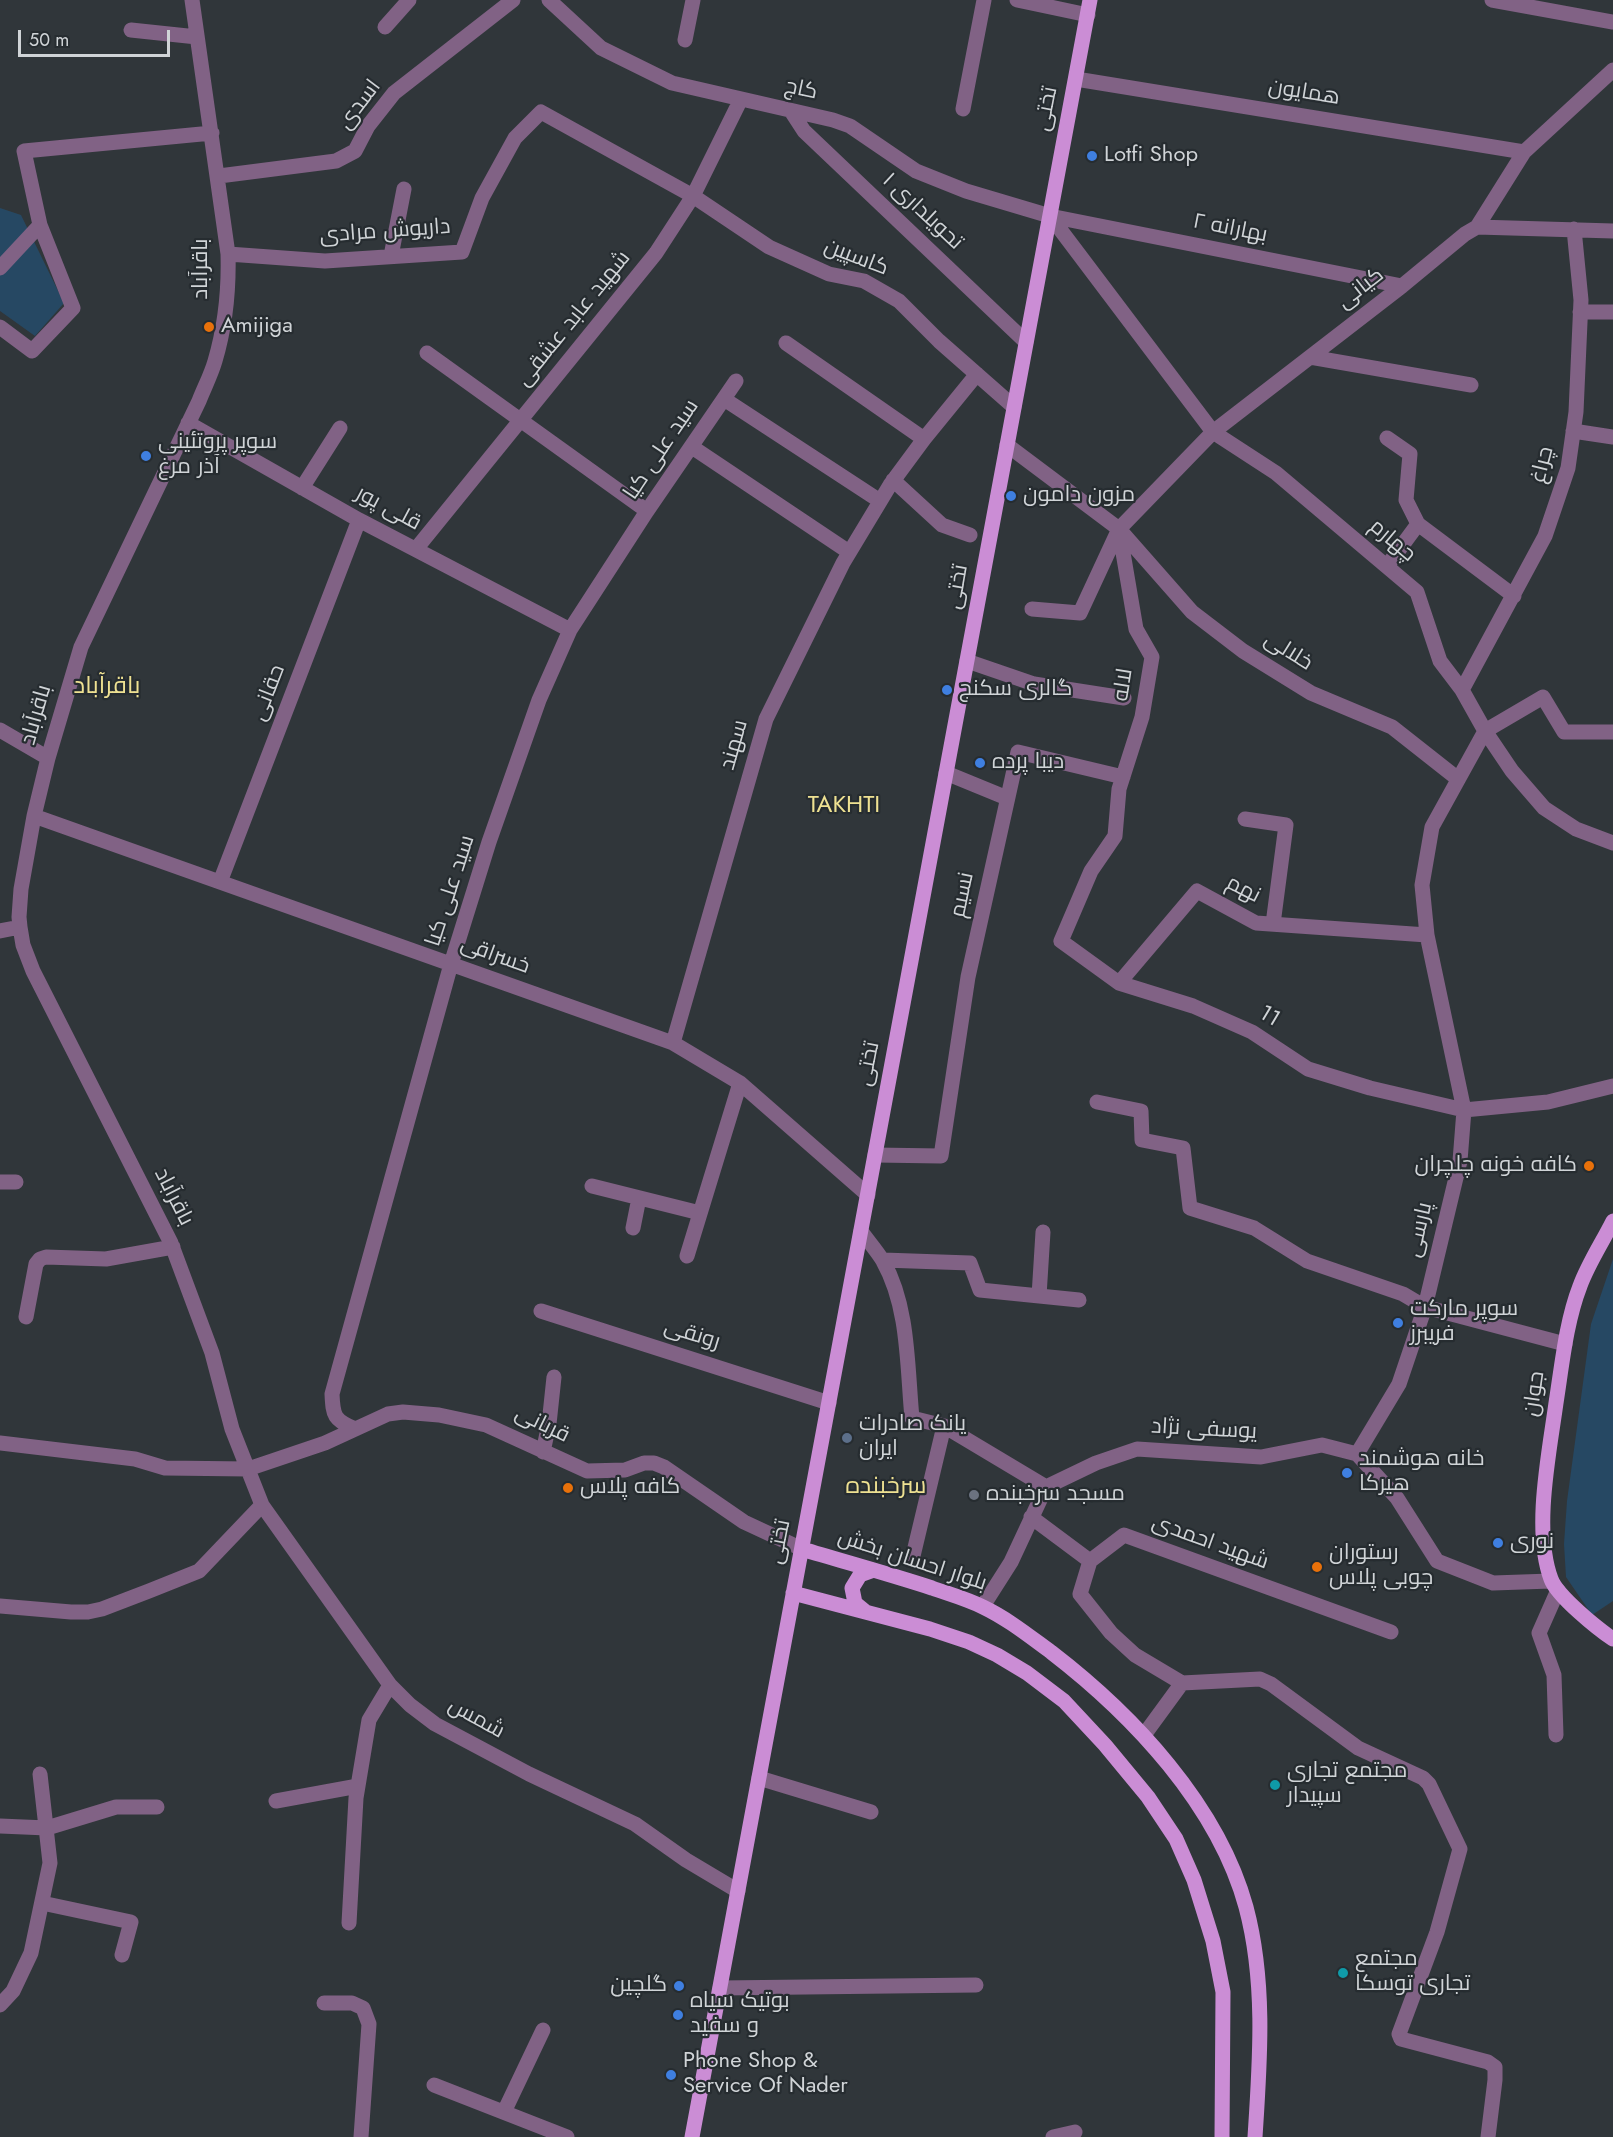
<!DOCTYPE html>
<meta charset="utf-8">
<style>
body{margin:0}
#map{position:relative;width:1613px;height:2137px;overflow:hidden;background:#30363a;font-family:Jost,sans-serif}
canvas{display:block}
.scale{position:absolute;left:18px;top:30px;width:152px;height:27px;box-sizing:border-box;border:3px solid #d0d4d7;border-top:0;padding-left:8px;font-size:18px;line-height:21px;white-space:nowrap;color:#d0d4d7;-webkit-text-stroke:4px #262c30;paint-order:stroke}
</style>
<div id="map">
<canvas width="1613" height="2137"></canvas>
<div class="scale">50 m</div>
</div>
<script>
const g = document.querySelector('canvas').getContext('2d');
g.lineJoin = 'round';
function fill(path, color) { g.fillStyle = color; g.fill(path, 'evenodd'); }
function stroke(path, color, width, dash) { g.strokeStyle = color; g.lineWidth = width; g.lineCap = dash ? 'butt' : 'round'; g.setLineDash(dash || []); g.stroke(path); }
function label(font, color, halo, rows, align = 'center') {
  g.font = font + ' Jost,Cairo,sans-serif'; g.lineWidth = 4.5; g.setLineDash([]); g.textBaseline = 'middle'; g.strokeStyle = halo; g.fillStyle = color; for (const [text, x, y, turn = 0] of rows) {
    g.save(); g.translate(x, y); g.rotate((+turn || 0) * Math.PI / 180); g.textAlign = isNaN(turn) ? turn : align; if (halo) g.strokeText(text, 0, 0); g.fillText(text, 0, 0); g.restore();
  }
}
const green = new Path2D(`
 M0,208L21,215L64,303L35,336L0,311Z
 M1613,1259V1601L1592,1615L1566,1577L1564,1544L1567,1501L1591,1324Z`);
const minor = new Path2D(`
 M192,0L228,254C229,289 225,327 215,361C211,375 204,388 199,401L81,647L48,758L34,816L21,889L19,917L20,927L23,945L33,971L171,1243L212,1353L232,1429L262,1505L390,1685L410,1705L435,1724L529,1774L635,1824L686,1860L738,1891
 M549,0L601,48L672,83L833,120L850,126L916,171L966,191L1050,216L1402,286
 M1017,0L1088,15
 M1492,0L1613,22
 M385,27L409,0
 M131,30L197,37
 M685,40L693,0
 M1076,79L1524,152
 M963,109L984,0
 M791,111L804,131L1026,342
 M219,176L336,161L355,151L368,126L394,93L513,0
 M1050,216L1213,432L1276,473L1417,592L1440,661L1462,690L1485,731L1512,771L1544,808L1576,829L1613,843
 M1477,227L1613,231
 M228,254L325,261L462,252L482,198L515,138L541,112L693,196L769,247L829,274L864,281L899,301L939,341L1014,407
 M391,256L404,189
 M0,268L40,225
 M1580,312H1613
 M0,327L32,351L73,308L40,225L24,151L212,133
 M786,343L924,439
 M427,353L647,511
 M1310,357L1471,385
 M724,399L880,501
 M188,423L359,520L570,630
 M1573,431L1613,437
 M1387,438L1410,454L1406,500L1418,524L1514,596
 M1007,445L1119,529L1192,612L1243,651L1311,693L1392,727L1458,779
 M692,447L849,552
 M893,480L942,525L970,535
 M302,488L340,428
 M1119,529L1136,629L1152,657L1142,717L1119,789L1115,836L1091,871L1061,941L1119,983L1193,1006L1252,1032L1308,1069L1370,1088L1464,1110L1548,1102L1613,1086
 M416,549L656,253L693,196L741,99
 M1387,566L1418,524
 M1032,609L1080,613L1119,529L1213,432L1402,286L1465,234L1477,227L1524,152L1613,70
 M967,661L1034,684L1124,698
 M1462,690L1545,536L1568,468L1576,412L1581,300L1574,229
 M0,730L48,758
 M1485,731L1543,697L1564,732H1613
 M946,773L1007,798
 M34,816L673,1043L740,1083L868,1195
 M1245,819L1286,825L1273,924
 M220,882L359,520
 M0,931L20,927
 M1119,983L1197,891L1256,923L1427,935
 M673,1043L766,719L843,563L890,485L924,439L977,374
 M1097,1102L1141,1111L1142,1140L1183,1148L1190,1208L1254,1228L1307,1261L1403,1294L1425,1307L1565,1344
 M875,1155L941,1156L968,977L1018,752L1123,777
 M0,1182H16
 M592,1186L700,1213
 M633,1228L639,1198
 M861,1231C868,1241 877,1251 883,1261C909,1307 907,1366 912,1418L944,1426L1046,1487
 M687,1256L740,1083
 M883,1260L970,1263L980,1290L1079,1300
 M1039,1296L1043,1232
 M541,1311L829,1403
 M26,1317L36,1264L40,1259L46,1257L106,1259L173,1247
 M355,1429C334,1420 333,1416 332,1394L451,964L489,842L539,700L570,630L647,511L736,381
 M0,1443L135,1459L165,1468L248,1469L325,1443L388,1414L403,1412L439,1415L486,1425L587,1471L625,1470L644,1463H654L664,1467L744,1522L802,1549
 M543,1452L549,1424L554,1377
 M1357,1454L1399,1384L1425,1307L1460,1161L1464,1110L1427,935L1422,885L1432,827L1485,731
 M1357,1454L1397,1498L1437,1561L1493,1583L1551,1581
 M1031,1517L1090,1561L1124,1535L1391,1632
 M913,1556L944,1426
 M1090,1561L1080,1594L1111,1633L1135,1655L1182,1683
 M0,1606L71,1612H88L102,1609L149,1591L199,1571L262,1505
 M983,1606L1011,1562L1046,1487L1096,1463L1137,1449L1261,1457L1322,1445L1357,1454
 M1144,1735L1182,1683L1260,1679L1271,1684L1358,1748L1423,1778L1429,1784L1460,1849L1437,1932L1399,2034L1401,2039L1488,2062L1495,2067V2080L1488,2137
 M1556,1735L1554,1675L1539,1633L1558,1590
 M759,1778L871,1812
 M276,1801L358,1786
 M0,1826L47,1828L116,1807H157
 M42,1903L131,1922L122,1955
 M349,1923L356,1798L369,1720L390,1685
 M720,1988L976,1985
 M324,2003H352L363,2008L369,2024L361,2137
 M0,2005L13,1991L31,1953L50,1863L40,1774
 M434,2085L567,2137
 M504,2112L543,2030
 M1053,2137L1075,2132`);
const major = new Path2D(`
 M1613,1221C1602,1243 1588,1264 1580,1286C1566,1322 1562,1365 1556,1403C1549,1454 1533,1531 1551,1579C1557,1596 1598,1629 1613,1639
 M802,1549C845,1562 889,1574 932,1588C949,1594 967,1599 983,1607C1008,1619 1029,1636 1051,1652C1133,1715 1218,1805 1246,1907C1266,1982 1260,2061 1255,2137
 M793,1593L930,1629L969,1642L997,1655L1027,1673L1064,1701L1105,1745L1148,1797L1176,1839L1194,1880L1213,1941L1223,1992L1222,2137
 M866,1612L855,1603L852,1588L860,1575L874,1570
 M692,2137L1090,0`);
const markers = [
 [1092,156,6,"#3f7fe0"],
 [209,327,6,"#e8710a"],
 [146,456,6,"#3f7fe0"],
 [1011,496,6,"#3f7fe0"],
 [947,690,6,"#3f7fe0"],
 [980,763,6,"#3f7fe0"],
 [1589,1166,6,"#e8710a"],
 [1398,1323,6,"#3f7fe0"],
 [847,1438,6,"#5c6f8a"],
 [1347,1473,6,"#3f7fe0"],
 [568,1488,6,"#e8710a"],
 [974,1495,6,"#6b7280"],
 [1498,1543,6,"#3f7fe0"],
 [1317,1567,6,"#e8710a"],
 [1275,1785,6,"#0f9aa8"],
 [1343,1973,6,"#0f9aa8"],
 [679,1986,6,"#3f7fe0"],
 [678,2015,6,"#3f7fe0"],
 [671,2075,6,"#3f7fe0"]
];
const streetNames = [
 ["کاج",801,90,12],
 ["همایون",1304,93,9],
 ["اسدی",360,105,-53],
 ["تختی",1047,109,-79],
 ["تحویلداری ۱",922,212,43],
 ["بهارانه ۲",1230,229,11],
 ["داریوش مرادی",385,232,-4],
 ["کاسپین",856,258,21],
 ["باقرآباد",202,269,-90],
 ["کیانی",1361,289,-38],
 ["شهید عابد عشقی",574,319,-51],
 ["سید علی کیا",662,450,-56],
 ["چراغ",1543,465,-76],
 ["قلی پور",388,509,28],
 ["چهارم",1392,541,40],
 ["تختی",958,587,-80],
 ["خلالی",1288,652,32],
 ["لاله",1124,685,-81],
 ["حقانی",269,693,-69],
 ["باقرآباد",37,715,-74],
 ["سهند",735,745,-74],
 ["نهم",1243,890,27],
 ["سید علی کیا",451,891,-72],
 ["نسیم",963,895,-78],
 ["خسراقی",495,956,20],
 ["11",1269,1017,31],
 ["تختی",869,1064,-79],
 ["باقرآباد",173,1197,63],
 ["پارسی",1420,1230,-77],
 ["رونقی",692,1335,17],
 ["جوان",1535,1394,-82],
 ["قربانی",542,1425,26],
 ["یوسفی نژاد",1204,1430,3],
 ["تختی",780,1542,-79],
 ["شهید احمدی",1210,1543,20],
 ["بلوار احسان بخش",912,1561,18],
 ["شمس",476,1719,29]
];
const poiNames = [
 ["Lotfi Shop",1104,156],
 ["Amijiga",221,327],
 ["سوپر پروتئینی",158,443],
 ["آذر مرغ",158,468],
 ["مزون دامون",1023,496],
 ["گالری سکنج",959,690],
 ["دیبا پرده",992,763],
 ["کافه خونه چلچران",1577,1166,"right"],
 ["سوپر مارکت",1410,1310],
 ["فریبرز",1410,1335],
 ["یانک صادرات",859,1425],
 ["ایران",859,1450],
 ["خانه هوشمند",1359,1460],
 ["هیرکا",1359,1485],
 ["کافه پلاس",580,1488],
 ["مسجد سرخبنده",986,1495],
 ["نوری",1510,1543],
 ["رستوران",1329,1554],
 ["چوبی پلاس",1329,1579],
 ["مجتمع تجاری",1287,1772],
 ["سپیدار",1287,1797],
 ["مجتمع",1355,1960],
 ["تجاری توسکا",1355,1985],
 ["گلچین",667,1986,"right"],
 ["بوتیک سیاه",690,2002],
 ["و سفید",690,2027],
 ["Phone Shop &",683,2062],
 ["Service Of Nader",683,2087]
];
const neighbourhoodNames = [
 ["باقرآباد",107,687],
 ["TAKHTI",844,806],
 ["سرخبنده",886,1487]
];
fill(green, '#264863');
stroke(minor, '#816285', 15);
stroke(major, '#cb8dd5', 15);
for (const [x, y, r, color] of markers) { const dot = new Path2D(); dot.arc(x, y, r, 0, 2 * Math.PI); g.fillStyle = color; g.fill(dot); stroke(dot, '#262c30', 2); }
label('22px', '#d0d4d7', '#262c30', streetNames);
label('22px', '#d0d4d7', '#262c30', poiNames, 'left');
label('24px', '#eee192', '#262c30', neighbourhoodNames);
</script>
